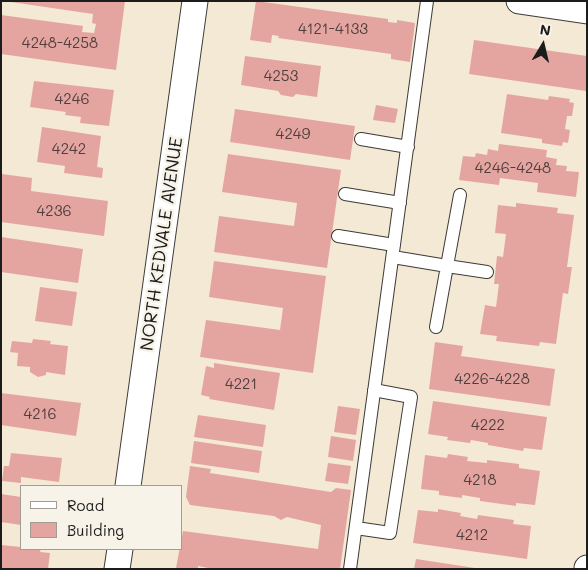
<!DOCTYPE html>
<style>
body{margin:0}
#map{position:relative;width:588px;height:570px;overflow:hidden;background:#f4e9d4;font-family:Mali,sans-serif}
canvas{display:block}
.frame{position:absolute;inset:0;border:2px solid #1c1c1c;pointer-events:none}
.legend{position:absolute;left:20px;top:485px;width:162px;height:65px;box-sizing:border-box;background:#f7f3e8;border:1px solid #9f9d96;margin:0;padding:6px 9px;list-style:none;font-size:15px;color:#1c1c1c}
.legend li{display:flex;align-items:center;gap:10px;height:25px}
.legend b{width:25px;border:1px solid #9f9d96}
.north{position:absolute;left:518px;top:20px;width:50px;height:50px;-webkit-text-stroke:4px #f7f3e8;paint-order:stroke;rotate:9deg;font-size:14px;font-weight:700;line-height:20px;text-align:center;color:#1c1c1c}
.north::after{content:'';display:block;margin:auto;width:18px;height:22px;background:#1c1c1c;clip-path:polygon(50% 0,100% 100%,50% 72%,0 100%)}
</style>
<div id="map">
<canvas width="588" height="570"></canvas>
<div class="frame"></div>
<ul class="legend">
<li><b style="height:6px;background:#fff"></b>Road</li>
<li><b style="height:14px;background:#e4a5a0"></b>Building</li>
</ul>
<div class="north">N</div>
</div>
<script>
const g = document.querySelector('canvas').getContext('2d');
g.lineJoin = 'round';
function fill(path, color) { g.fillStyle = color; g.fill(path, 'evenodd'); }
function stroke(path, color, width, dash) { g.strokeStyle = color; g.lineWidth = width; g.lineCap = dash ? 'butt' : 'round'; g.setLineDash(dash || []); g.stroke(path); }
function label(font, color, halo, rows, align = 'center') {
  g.font = font + ' Mali,sans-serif'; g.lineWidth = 5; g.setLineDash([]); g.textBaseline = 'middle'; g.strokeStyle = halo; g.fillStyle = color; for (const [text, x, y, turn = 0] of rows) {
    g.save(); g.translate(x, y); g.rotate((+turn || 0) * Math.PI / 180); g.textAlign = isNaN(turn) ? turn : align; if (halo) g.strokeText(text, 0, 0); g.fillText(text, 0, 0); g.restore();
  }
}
const building = new Path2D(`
 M4,1H125L116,70L1,54V15L83,26L82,32L94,33L96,24L92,23L93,14Z
 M256,1L388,19V22L397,23V20L415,23L410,62L391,59V54L278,38L279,36L272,35L271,43L250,40Z
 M474,40L587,56L586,91L469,74Z
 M245,56L321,66L317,97L296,94L293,97L281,95L278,91L241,85Z
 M34,81L114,90L109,126L80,123L81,117L65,115L66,112L30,107Z
 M507,94L548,100L549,96L570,99L569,102L574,103L572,116H567L565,129L570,130L568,143L563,142L562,146L542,143V139L501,133Z
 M376,105L398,109L395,123L373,120Z
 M235,109L355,126L350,160L230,142Z
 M42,127L101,136L97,167L103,168L102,178L64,173L65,166L37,162Z
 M499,144L547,150L546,157L557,159L556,165L567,166L566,171L579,172L576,197L537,192L538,183L500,178L499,185L459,180L463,156L475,157L476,153L487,155L488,149L498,151Z
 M228,154L341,170L327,268L214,252L219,216L294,226L297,203L222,192Z
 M2,174L32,178L31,191L108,201L104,236L1,222Z
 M516,203L558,208L557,213L574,215L567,267H572L568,294L563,293L556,344L540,342L539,346L496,341L497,336L480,334L485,305L496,307L499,284H494L497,256L503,257L506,234L495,233L498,205L516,207Z
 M1,237L83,249L78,283L1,272Z
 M214,261L326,276L313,373L200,357L206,320L280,330L283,308L209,297Z
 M40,287L77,292L72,326L35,321Z
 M33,339L51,341L50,344L68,346L65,375L46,372V375L38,377L30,372V367L17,366L18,353L10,352L12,341L32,343Z
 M435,342L463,346L461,356L555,369L550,406L429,389Z
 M214,363L280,373L274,410L209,399L210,397L201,395L206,366L214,368Z
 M1,393L81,403L76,436L1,425Z
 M433,401L547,417L542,450L524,448L523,451L488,445V443L471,440L470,443L447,440L448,437L428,434Z
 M338,406L360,409L356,435L334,432Z
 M198,415L266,425L263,447L194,437Z
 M331,436L356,440L353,461L328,457Z
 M194,441L262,451L259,473L191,463Z
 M11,453L62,458L59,482L21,477V483L2,481L4,466H9Z
 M448,454L468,457L467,461L487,463V460L519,464V468L540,471L535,505L516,503V506L480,501V498L462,495V498L439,495V491L421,489L425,455L447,458Z
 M328,463L351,466L348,484L325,481Z
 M190,466L211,469L210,473L331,492L336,488L351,490L340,569H213L198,566V569L176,568L183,531L318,549L321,525L287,517L281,520L274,516L190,505L186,497Z
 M1,494L21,497V525L1,522Z
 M438,509L461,513L460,516L477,519L478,515L514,520L513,524L531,526L527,559L413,543L418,510L438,512Z
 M1,545L41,549L40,552L50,553L48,569H1Z
 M416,559L475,568V569H414Z`);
const service = new Path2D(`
 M361,139L408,147
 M345,194L400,203
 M460,195L447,266L487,272
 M338,236L394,245
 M393,257L447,266L436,327
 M356,528L390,533L411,397L374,390
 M350,569L427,1`);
const minor = new Path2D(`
 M519,1L587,11
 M128,486L195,1
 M117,569L120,549
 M587,569V568`);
const numberNames = [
 ["4121-4133",333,29],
 ["4248-4258",60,43],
 ["4253",281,76],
 ["4246",72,99],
 ["4249",293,134],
 ["4242",69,149],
 ["4246-4248",513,168],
 ["4236",54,211],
 ["4226-4228",492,379],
 ["4221",241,384],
 ["4216",40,414],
 ["4222",488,425],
 ["4218",480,480],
 ["4212",472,535]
];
const streetNames = [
 ["NORTH KEDVALE AVENUE",162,244,-82]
];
fill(building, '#e4a5a0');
stroke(service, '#3c3b38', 14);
stroke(minor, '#3c3b38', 27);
stroke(service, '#fff', 12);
stroke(minor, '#fff', 25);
label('15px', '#4e3e3d', null, numberNames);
label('18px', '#1c1c1c', '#f7f3e8', streetNames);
</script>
